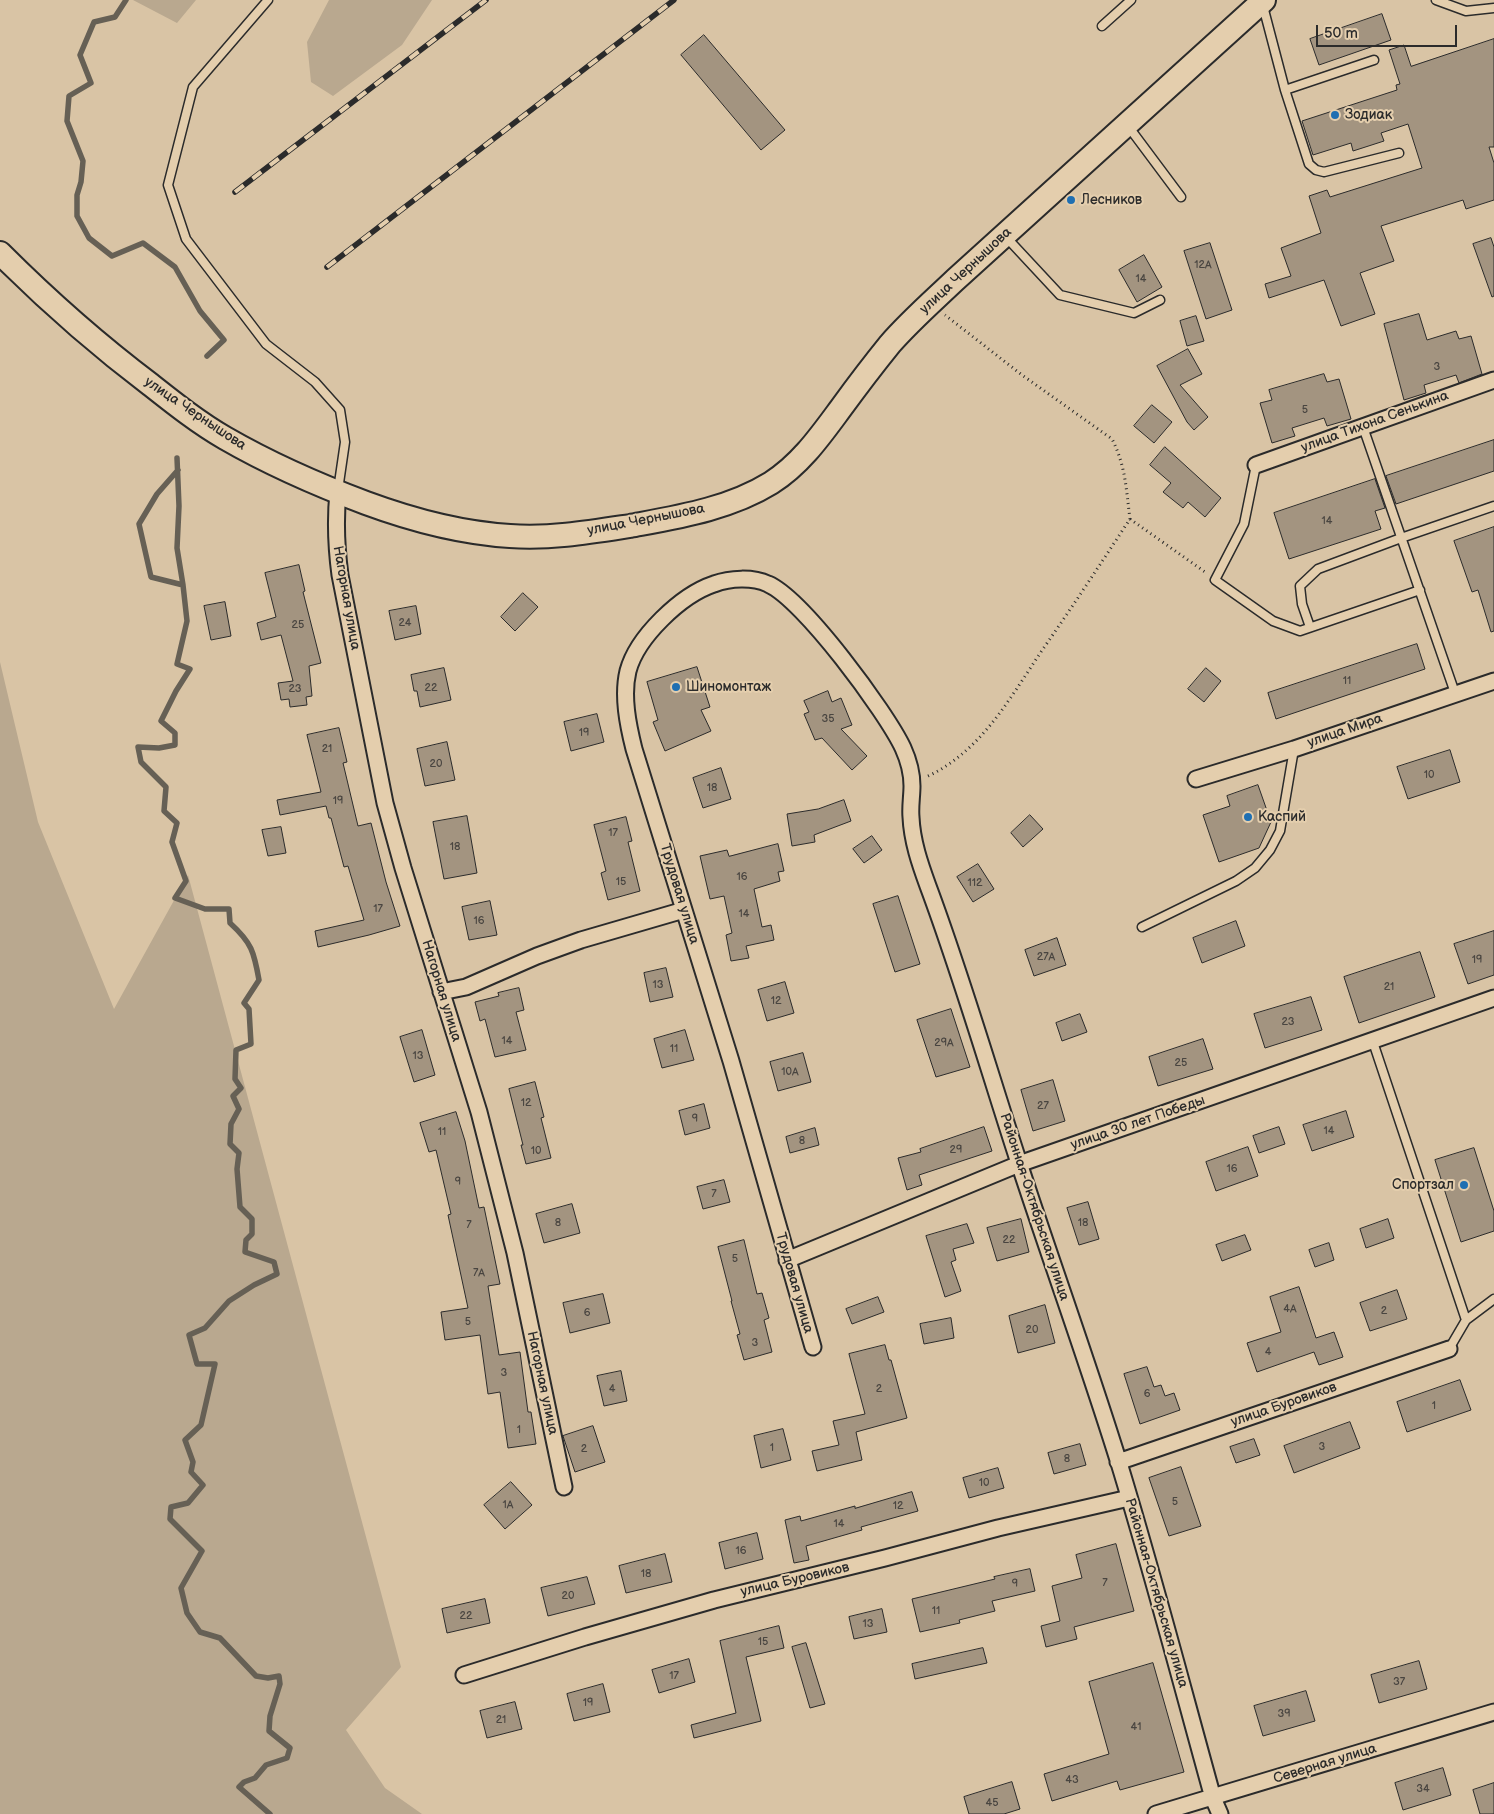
<!DOCTYPE html>
<meta charset="utf-8">
<style>
body{margin:0}
#map{position:relative;width:1494px;height:1814px;overflow:hidden;background:#d9c4a5;font-family:"Balsamiq Sans",sans-serif}
canvas{display:block}
.scale{position:absolute;left:1316px;top:25px;width:141px;height:22px;box-sizing:border-box;border:2px solid #2b2b2b;border-top:0;padding-left:6px;font-size:15px;line-height:18px;white-space:nowrap;color:#2b2b2b;-webkit-text-stroke:4px #e4cead;paint-order:stroke}
</style>
<div id="map">
<canvas width="1494" height="1814"></canvas>
<div class="scale">50 m</div>
</div>
<script>
const g = document.querySelector('canvas').getContext('2d');
g.lineJoin = 'round';
function fill(path, color) { g.fillStyle = color; g.fill(path, 'evenodd'); }
function stroke(path, color, width, dash) { g.strokeStyle = color; g.lineWidth = width; g.lineCap = dash ? 'butt' : 'round'; g.setLineDash(dash || []); g.stroke(path); }
function label(font, color, halo, rows, align = 'center') {
  g.font = font + ' "Balsamiq Sans",sans-serif'; g.lineWidth = 4; g.setLineDash([]); g.textBaseline = 'middle'; g.strokeStyle = halo; g.fillStyle = color; for (const [text, x, y, turn = 0] of rows) {
    g.save(); g.translate(x, y); g.rotate((+turn || 0) * Math.PI / 180); g.textAlign = isNaN(turn) ? turn : align; if (halo) g.strokeText(text, 0, 0); g.fillText(text, 0, 0); g.restore();
  }
}
const green = new Path2D(`
 M133,0H196L177,23Z
 M329,0H432L402,45L333,96L311,82L307,42Z
 M0,662L38,822L114,1009L188,875L401,1667L346,1730L385,1788L422,1814H0Z`);
const stream = new Path2D(`
 M126,0L115,17L94,22L80,55L91,83L69,96L67,121L83,161L81,182L77,195V216L89,238L112,256L143,243L175,267L200,311L224,340L207,356
 M177,458L179,506L177,548L183,585
 M178,470L157,494L139,524L151,577L183,585L187,621L177,664L190,669L176,691L161,721L175,733V745L159,748L138,747L141,762L166,787L164,811L177,823L172,842L186,881L175,898L205,909H229L230,923C252,943 254,952 259,980L244,1003L249,1009L251,1044L236,1050L235,1079L241,1088L233,1096L239,1109L231,1124L230,1144L239,1153L237,1169L240,1207L252,1219V1234L246,1240L245,1252L274,1262L277,1274L254,1285L229,1301L205,1328L189,1335L197,1364H215L201,1425L185,1440L193,1462L191,1472L203,1485L188,1503L171,1507L170,1519L202,1551L181,1588L187,1613L200,1632L220,1638L256,1676L268,1678L279,1676L280,1684L270,1716L269,1731L290,1748L287,1758L266,1765L255,1778L244,1782L239,1787L270,1814`);
const building = new Path2D(`
 M1382,14L1391,40L1319,65L1310,39Z
 M704,35L785,130L761,150L681,55Z
 M1494,39V147H1489L1494,163V200L1466,209L1463,200L1381,226L1394,261L1360,273L1375,314L1341,326L1324,280L1269,298L1265,284L1291,276L1281,248L1321,233L1309,196L1327,190L1330,197L1422,168L1408,124L1381,133L1384,141L1353,151L1351,143L1313,155L1302,121L1397,90L1396,85L1400,84L1389,50L1404,45L1411,66Z
 M1491,238L1494,247V296L1492,297L1473,244Z
 M1210,243L1232,310L1206,319L1184,251Z
 M1144,255L1162,287L1137,302L1119,270Z
 M1419,314L1427,340L1456,331L1459,339L1471,336L1482,374L1459,383L1456,375L1424,385L1426,393L1404,400L1384,324Z
 M1196,316L1204,341L1187,346L1180,321Z
 M1188,349L1202,374L1180,385L1208,417L1194,430L1187,422L1157,366Z
 M1324,374L1327,382L1339,379L1351,419L1327,426L1324,418L1292,428L1295,436L1272,443L1260,403L1272,400L1269,390Z
 M1152,405L1172,422L1154,443L1134,426Z
 M1494,440V471L1396,504L1386,476Z
 M1165,447L1221,498L1205,517L1188,502L1183,508L1163,492L1171,483L1150,465Z
 M1375,479L1385,508L1375,511L1381,529L1289,559L1274,513Z
 M1494,527V631L1491,632L1478,590L1472,592L1454,541Z
 M299,565L305,591L303,592L321,663L309,666L312,696L306,697L307,705L290,707L289,699L281,700L278,683L293,681L281,635L261,640L257,623L276,617L265,573Z
 M523,593L538,607L515,631L501,617Z
 M225,602L231,636L211,640L204,606Z
 M416,606L421,634L395,640L389,611Z
 M1417,644L1425,669L1276,719L1268,693Z
 M697,667L710,707L701,710L711,731L665,751L653,722L658,720L647,682Z
 M444,668L451,700L420,707L417,691H414L411,675Z
 M1206,668L1221,681L1204,702L1188,689Z
 M828,691L832,702L841,698L852,725L841,729L867,756L852,770L822,738L815,740L804,714L809,712L804,701Z
 M597,714L604,742L571,751L564,722Z
 M339,728L347,762L343,763L358,826L371,823L386,882L400,926L369,935L318,947L315,931L364,920L348,866L344,867L331,818H329L326,806L280,815L277,800L321,792L307,735Z
 M447,742L455,780L425,786L417,749Z
 M1450,750L1460,782L1408,799L1397,767Z
 M721,768L731,799L703,808L693,778Z
 M1258,785L1271,822L1259,848L1219,862L1203,815L1230,806L1227,796Z
 M844,800L851,821L814,835L815,842L792,846L787,814L818,809Z
 M1030,815L1043,829L1023,847L1011,833Z
 M467,816L477,873L444,879L433,822Z
 M626,817L632,841L628,842L640,891L608,900L601,873L606,871L594,825Z
 M281,827L286,853L268,856L262,830Z
 M872,836L882,850L864,863L853,849Z
 M778,844L784,871L778,872L780,881L754,889L762,927L771,925L774,940L746,946L749,958L731,961L726,935L732,933L724,896L710,899L700,856L727,850L729,856Z
 M978,864L994,889L973,902L957,877Z
 M898,896L920,964L895,972L873,904Z
 M490,901L497,935L469,940L462,907Z
 M1236,921L1245,946L1202,963L1193,938Z
 M1494,931V975L1468,984L1454,944Z
 M1057,938L1066,965L1034,976L1025,950Z
 M1420,952L1435,997L1359,1023L1344,977Z
 M666,968L673,997L650,1002L644,973Z
 M785,982L794,1013L767,1021L758,990Z
 M519,988L524,1010L516,1012L526,1050L495,1057L485,1019L480,1021L475,1002L499,996L498,993Z
 M1311,997L1322,1030L1265,1048L1254,1014Z
 M951,1009L970,1067L936,1077L917,1020Z
 M1080,1014L1087,1032L1062,1041L1056,1023Z
 M422,1030L435,1075L414,1082L400,1037Z
 M685,1030L694,1060L662,1068L654,1039Z
 M1203,1039L1213,1069L1158,1086L1149,1057Z
 M803,1053L811,1082L778,1091L770,1062Z
 M1053,1080L1065,1121L1033,1131L1021,1090Z
 M535,1082L544,1117L541,1118L551,1158L526,1164L521,1145H523L509,1089Z
 M704,1104L710,1128L685,1135L679,1111Z
 M1346,1111L1354,1137L1312,1151L1303,1125Z
 M456,1112L465,1141L479,1208L484,1207L500,1284L488,1286L499,1355L520,1352L528,1412H531L536,1444L508,1448L500,1392L488,1394L480,1335L445,1340L441,1312L468,1308L448,1215L451,1214L436,1150L429,1152L420,1123Z
 M984,1127L992,1151L919,1175L922,1185L907,1190L898,1158L921,1152L920,1149Z
 M1279,1127L1285,1144L1259,1153L1253,1136Z
 M815,1128L819,1145L790,1153L786,1137Z
 M1248,1147L1258,1176L1216,1191L1206,1162Z
 M1474,1148L1494,1211V1231L1461,1242L1435,1160Z
 M724,1180L730,1202L703,1209L697,1187Z
 M1088,1202L1099,1239L1079,1245L1067,1208Z
 M572,1204L580,1233L544,1243L536,1214Z
 M1021,1219L1029,1252L997,1261L987,1228Z
 M1388,1219L1394,1238L1366,1248L1360,1229Z
 M967,1224L974,1243L953,1249L956,1260L951,1262L961,1291L945,1297L926,1236Z
 M1245,1235L1251,1250L1222,1261L1216,1245Z
 M744,1240L757,1294L762,1293L769,1318L764,1320L772,1352L744,1360L737,1335L740,1334L731,1301H732L718,1247Z
 M1329,1243L1334,1260L1315,1267L1309,1250Z
 M1299,1287L1316,1338L1334,1332L1343,1357L1319,1365L1314,1352L1257,1372L1247,1343L1281,1332L1270,1297Z
 M1397,1290L1407,1319L1370,1331L1360,1303Z
 M603,1294L610,1323L570,1333L563,1303Z
 M878,1297L884,1312L852,1324L846,1309Z
 M1045,1305L1055,1343L1018,1353L1009,1316Z
 M951,1318L954,1338L924,1344L920,1324Z
 M885,1345L889,1360H891L907,1418L856,1432L862,1460L817,1471L812,1451L839,1445L833,1421L865,1414L849,1354Z
 M1147,1367L1154,1387L1161,1385L1165,1396L1174,1393L1180,1410L1140,1424L1124,1374Z
 M621,1371L627,1401L604,1406L597,1376Z
 M1460,1380L1471,1410L1407,1432L1397,1402Z
 M1350,1422L1360,1448L1294,1473L1284,1446Z
 M593,1426L605,1462L575,1472L563,1436Z
 M783,1429L791,1460L761,1468L754,1436Z
 M1254,1439L1260,1455L1236,1463L1230,1447Z
 M1080,1444L1086,1465L1054,1474L1048,1453Z
 M1181,1467L1201,1526L1169,1536L1149,1478Z
 M998,1468L1004,1488L969,1498L963,1478Z
 M511,1482L532,1505L505,1529L484,1505Z
 M912,1492L918,1511L861,1527L862,1530L806,1546L809,1560L794,1563L785,1520L800,1516L801,1521L855,1506V1508Z
 M757,1533L763,1559L725,1569L719,1543Z
 M1116,1544L1134,1611L1074,1627L1077,1639L1046,1647L1041,1626L1060,1621L1052,1586L1082,1578L1076,1555Z
 M665,1554L672,1582L626,1593L619,1566Z
 M1030,1569L1035,1591L992,1601L995,1611L959,1620L960,1623L920,1632L912,1599L995,1579L994,1577Z
 M587,1577L595,1604L548,1616L541,1588Z
 M485,1599L490,1623L447,1633L442,1609Z
 M882,1609L887,1632L854,1639L849,1617Z
 M779,1626L784,1648L746,1657L761,1721L694,1738L691,1725L736,1713L720,1641Z
 M806,1643L825,1704L810,1708L792,1647Z
 M983,1648L987,1663L915,1679L912,1664Z
 M689,1659L695,1682L659,1693L652,1670Z
 M1419,1661L1427,1689L1379,1703L1371,1675Z
 M1153,1663L1184,1772L1120,1790L1117,1781L1052,1801L1044,1774L1109,1754L1089,1682Z
 M603,1684L610,1712L574,1721L567,1694Z
 M1306,1691L1315,1721L1263,1736L1254,1706Z
 M515,1702L522,1729L487,1738L480,1711Z
 M1443,1768L1451,1795L1403,1810L1395,1783Z
 M1012,1782L1020,1809L1004,1814H969L964,1797Z
 M1494,1783V1814H1480L1473,1790Z`);
const path = new Path2D(`
 M1130,519L1205,572
 M928,776C982,751 1011,696 1043,649C1073,606 1101,563 1130,519C1126,489 1126,467 1112,439L1022,375L945,315`);
const service = new Path2D(`
 M268,0L193,87L168,185L186,239L266,344L315,382L340,410L345,442L338,490
 M1436,0L1466,11L1494,8
 M1263,6L1285,90L1374,60
 M1102,26L1131,0
 M1285,90L1309,164L1316,170L1324,172L1399,153
 M1128,126L1181,197
 M1006,237L1060,295L1134,313L1160,300
 M1363,427L1455,693
 M1256,465L1244,524L1215,580L1273,621L1300,631L1420,590
 M1310,627L1302,604L1300,586L1318,569L1401,538L1494,506
 M1142,927L1236,881L1255,868L1270,850L1280,831L1294,749
 M1373,1042L1466,1320L1494,1299
 M1449,1349L1466,1320`);
const minor = new Path2D(`
 M1256,465L1494,380
 M338,492C335,522 336,545 340,575L385,803L403,868L479,1112L515,1253L564,1487
 M1196,779L1294,749L1494,681
 M441,992L466,987L537,956L581,940L684,910
 M787,1260L1019,1164L1494,998
 M813,1347L731,1061L634,749C628,725 622,696 628,671C637,637 681,595 714,584C730,578 753,577 768,584C803,599 886,712 903,748C908,759 912,773 912,786C912,796 910,807 911,817C912,841 920,864 928,886C962,977 989,1071 1019,1163C1052,1264 1088,1363 1119,1463C1153,1574 1182,1686 1213,1798L1220,1814
 M1118,1462L1449,1349
 M464,1675L585,1637L714,1600L885,1558L998,1528L1129,1498
 M1156,1814L1494,1712`);
const secondary = new Path2D(`
 M0,253C47,300 98,345 151,385C175,404 199,423 225,438C270,464 318,485 366,503C412,520 461,533 510,536C550,539 591,532 630,526C678,517 729,509 771,483C801,464 821,435 841,408C857,386 873,365 890,344C910,321 933,301 955,280L1264,0`);
const rail = new Path2D(`
 M235,192L486,0
 M327,267L674,0`);
const markers = [
 [1335,115,5,"#1f6fb2"],
 [1071,200,5,"#1f6fb2"],
 [676,687,5,"#1f6fb2"],
 [1248,817,5,"#1f6fb2"],
 [1464,1185,5,"#1f6fb2"]
];
const numberNames = [
 ["12А",1203,265],
 ["14",1141,279],
 ["3",1437,367],
 ["5",1305,410],
 ["14",1327,521],
 ["24",405,623],
 ["25",298,625],
 ["11",1347,681],
 ["22",431,688],
 ["23",295,689],
 ["35",828,719],
 ["19",584,733],
 ["21",327,749],
 ["20",436,764],
 ["10",1429,775],
 ["18",712,788],
 ["19",338,801],
 ["17",613,833],
 ["18",455,847],
 ["16",742,877],
 ["15",621,882],
 ["112",975,883],
 ["17",378,909],
 ["14",744,914],
 ["16",479,921],
 ["27А",1046,957],
 ["19",1477,960],
 ["13",658,985],
 ["21",1389,987],
 ["12",776,1001],
 ["23",1288,1022],
 ["14",507,1041],
 ["29А",944,1043],
 ["11",674,1049],
 ["13",418,1056],
 ["25",1181,1063],
 ["10А",790,1072],
 ["12",526,1103],
 ["27",1043,1106],
 ["9",695,1119],
 ["14",1329,1131],
 ["11",442,1132],
 ["8",802,1141],
 ["29",956,1150],
 ["10",536,1151],
 ["16",1232,1169],
 ["9",458,1182],
 ["7",714,1194],
 ["8",558,1223],
 ["18",1083,1223],
 ["7",469,1225],
 ["22",1009,1240],
 ["5",735,1259],
 ["7А",479,1273],
 ["4А",1290,1309],
 ["2",1384,1311],
 ["6",587,1313],
 ["5",468,1322],
 ["20",1032,1330],
 ["3",755,1343],
 ["4",1268,1352],
 ["3",504,1373],
 ["4",612,1389],
 ["2",879,1389],
 ["6",1147,1394],
 ["1",1434,1406],
 ["1",519,1430],
 ["3",1322,1447],
 ["1",772,1448],
 ["2",584,1449],
 ["8",1067,1459],
 ["10",984,1483],
 ["5",1175,1502],
 ["1А",508,1505],
 ["12",898,1506],
 ["14",839,1524],
 ["16",741,1551],
 ["18",646,1574],
 ["7",1105,1583],
 ["9",1015,1584],
 ["20",568,1596],
 ["11",936,1611],
 ["22",466,1616],
 ["13",868,1624],
 ["15",763,1642],
 ["17",674,1676],
 ["37",1399,1682],
 ["19",588,1703],
 ["39",1284,1714],
 ["21",501,1720],
 ["41",1136,1727],
 ["43",1072,1780],
 ["34",1423,1789],
 ["45",992,1803]
];
const poiNames = [
 ["Зодиак",1345,115],
 ["Лесников",1081,200],
 ["Шиномонтаж",686,687],
 ["Каспий",1258,817],
 ["Спортзал",1454,1185,"right"]
];
const streetNames = [
 ["улица Чернышова",966,271,-43],
 ["улица Чернышова",195,414,34],
 ["улица Тихона Сенькина",1375,422,-20],
 ["улица Чернышова",646,520,-11],
 ["Нагорная улица",346,598,80],
 ["улица Мира",1345,731,-19],
 ["Трудовая улица",679,894,73],
 ["Нагорная улица",441,991,73],
 ["улица 30 лет Победы",1138,1123,-19],
 ["Районная-Октябрьская улица",1034,1207,72],
 ["Трудовая улица",794,1283,74],
 ["Нагорная улица",542,1383,78],
 ["улица Буровиков",1284,1405,-19],
 ["улица Буровиков",795,1580,-13],
 ["Районная-Октябрьская улица",1156,1593,74],
 ["Северная улица",1325,1764,-17]
];
fill(green, '#b9a88f');
stroke(stream, '#666055', 5.5);
fill(building, '#a39480');
stroke(building, '#2b2b2b', 1);
stroke(service, '#2b2b2b', 11);
stroke(minor, '#2b2b2b', 19);
stroke(secondary, '#2b2b2b', 26);
stroke(path, '#2b2b2b', 3, [1, 4]);
stroke(service, '#e4cead', 8);
stroke(minor, '#e4cead', 15);
stroke(secondary, '#e4cead', 22);
stroke(rail, '#2b2b2b', 5.5);
stroke(rail, '#e4cead', 4, [11]);
for (const [x, y, r, color] of markers) { const dot = new Path2D(); dot.arc(x, y, r, 0, 2 * Math.PI); g.fillStyle = color; g.fill(dot); stroke(dot, '#e4cead', 2); }
label('11px', '#494540', null, numberNames);
label('14px', '#2b2b2b', '#e4cead', poiNames, 'left');
label('14px', '#2b2b2b', '#e4cead', streetNames);
</script>
